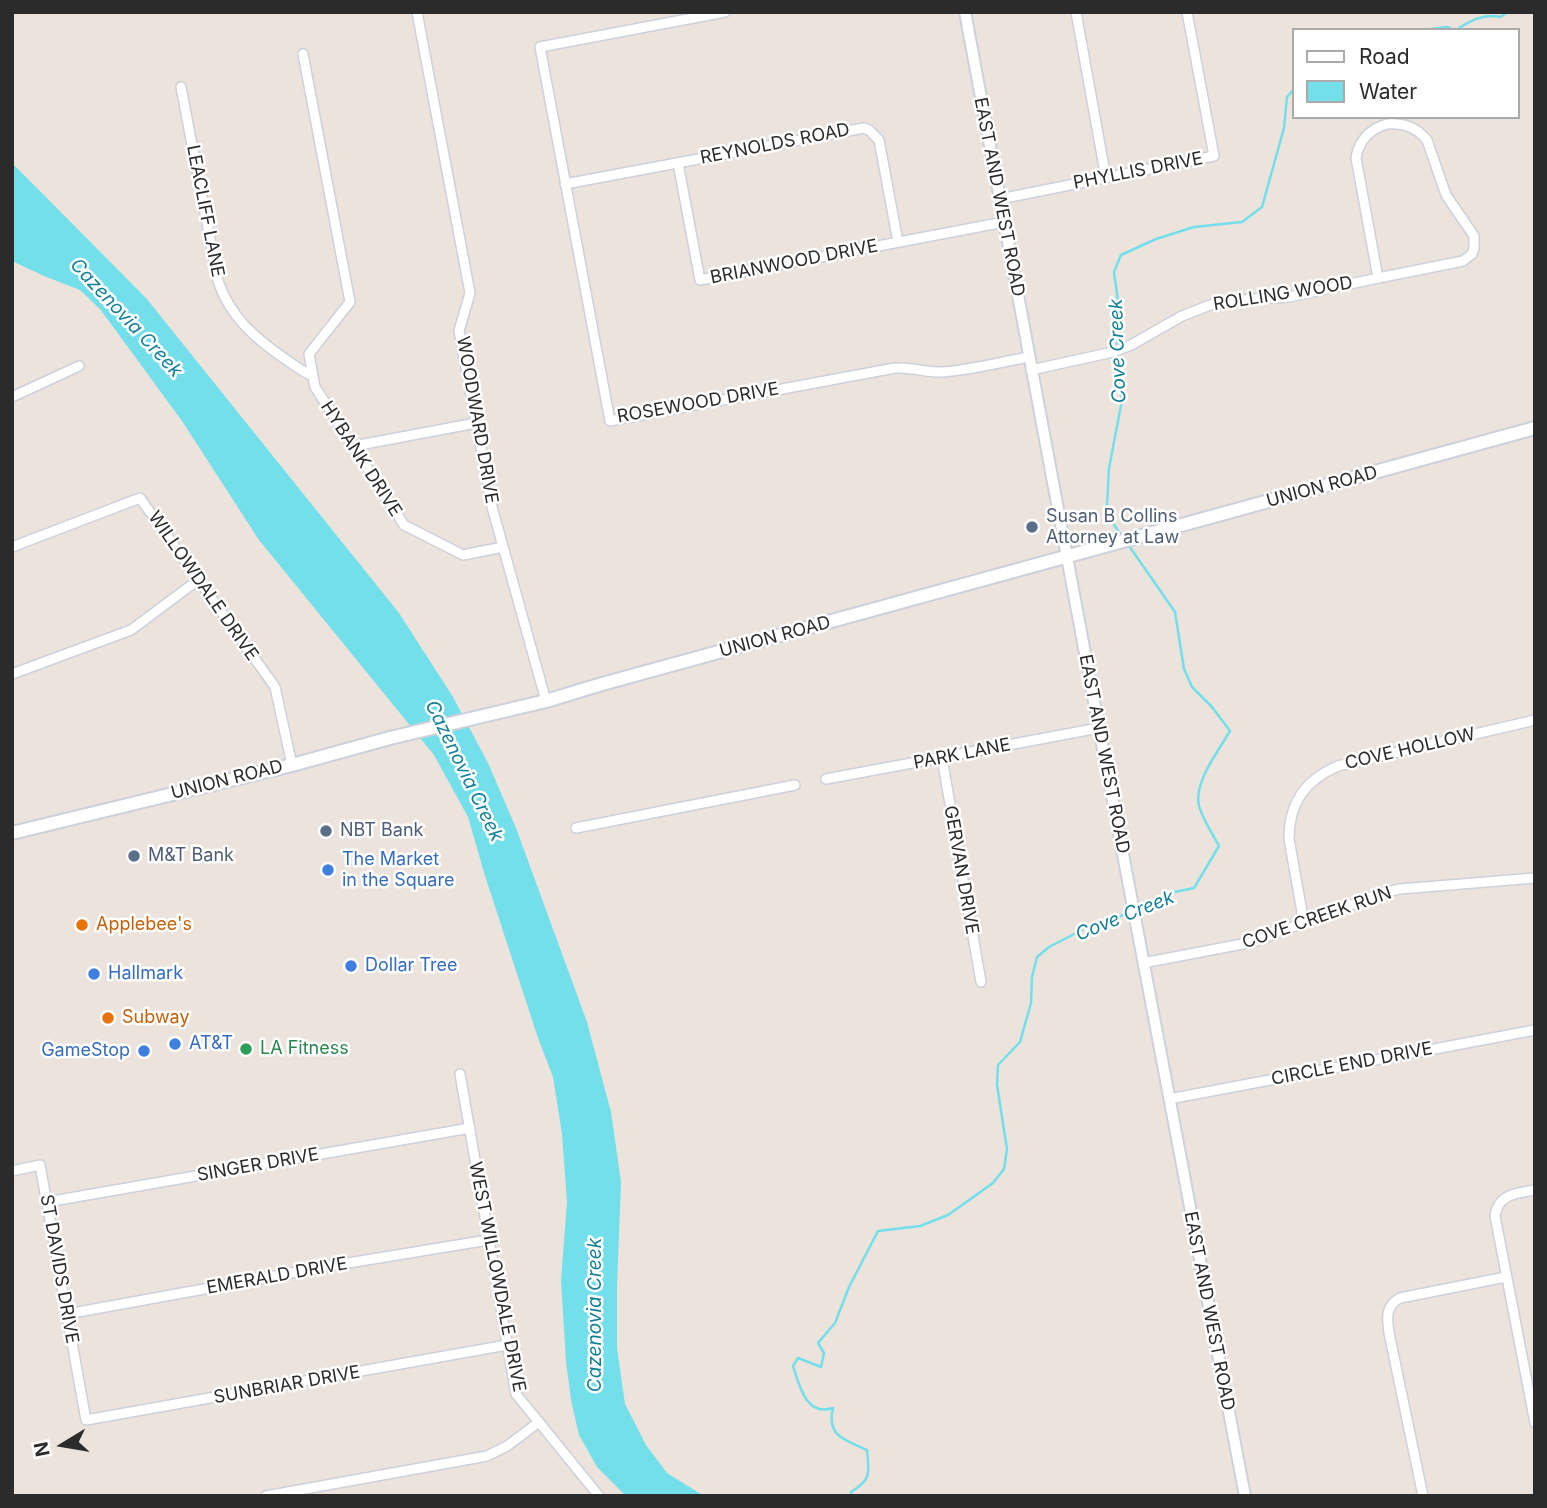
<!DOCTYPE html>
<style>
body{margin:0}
#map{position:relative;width:1547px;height:1508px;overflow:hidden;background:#ece3dd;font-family:Inter,sans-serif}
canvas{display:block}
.frame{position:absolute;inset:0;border:14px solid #2b2b2b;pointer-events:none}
.legend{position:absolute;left:1292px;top:28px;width:228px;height:91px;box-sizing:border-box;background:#fff;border:2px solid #aaa;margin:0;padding:9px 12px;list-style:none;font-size:21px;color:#2b2b2b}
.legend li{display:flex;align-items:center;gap:14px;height:35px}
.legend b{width:35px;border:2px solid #aaa}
.north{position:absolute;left:28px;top:1410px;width:70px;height:70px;-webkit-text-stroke:5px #fff;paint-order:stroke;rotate:259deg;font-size:19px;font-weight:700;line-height:28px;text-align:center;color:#2b2b2b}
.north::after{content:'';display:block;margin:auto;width:24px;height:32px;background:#2b2b2b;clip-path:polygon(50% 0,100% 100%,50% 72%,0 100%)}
</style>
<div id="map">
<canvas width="1547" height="1508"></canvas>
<div class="frame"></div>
<ul class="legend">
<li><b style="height:9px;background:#fff"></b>Road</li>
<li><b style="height:19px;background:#73dfeb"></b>Water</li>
</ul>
<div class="north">N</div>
</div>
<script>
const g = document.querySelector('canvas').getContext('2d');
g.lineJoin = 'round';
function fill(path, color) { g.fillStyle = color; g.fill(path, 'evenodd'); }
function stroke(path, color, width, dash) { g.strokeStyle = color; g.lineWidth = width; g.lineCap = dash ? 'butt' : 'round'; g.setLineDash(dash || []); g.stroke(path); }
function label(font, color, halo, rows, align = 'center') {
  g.font = font + ' Inter,sans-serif'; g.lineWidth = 5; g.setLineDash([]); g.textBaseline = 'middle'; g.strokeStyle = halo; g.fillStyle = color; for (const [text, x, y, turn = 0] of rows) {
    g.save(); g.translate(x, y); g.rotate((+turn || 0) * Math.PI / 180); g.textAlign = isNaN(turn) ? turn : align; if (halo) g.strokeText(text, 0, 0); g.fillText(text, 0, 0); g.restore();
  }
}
const water = new Path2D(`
 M12,163L146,298L399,613L453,697L488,763L516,828L587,1022L611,1112L621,1182L617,1287V1348L625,1404L646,1445L667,1473L704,1496H626L597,1467L579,1435L571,1400L566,1361L561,1280L567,1202L562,1134L553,1077L538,1038L486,879L468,817L434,755L259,540L182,421L100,309L80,290L44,276L12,261Z`);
const stream = new Path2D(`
 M1423,30L1447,27L1454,30
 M1456,30C1470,21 1483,13 1500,17L1508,12
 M1123,538L1108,516L1107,505L1109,468L1122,400L1117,372V324L1120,317L1114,272L1121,255L1156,239L1194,227L1242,222L1262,207L1284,128L1287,97L1293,90
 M1127,543L1175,612L1184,669L1192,687L1212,707L1230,731C1219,750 1193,783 1199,806C1203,820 1212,833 1219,846L1194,888L1174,892L1168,900L1138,910
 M851,1496V1492C872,1479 869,1473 867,1450C845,1440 826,1436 833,1408C806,1417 799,1385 793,1366L798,1358L821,1367L824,1353L818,1343L835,1323L849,1287L878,1231L920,1226L948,1215L993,1183L1004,1169L1007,1149L997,1085L998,1065L1020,1042L1031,1003L1032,977L1037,957L1049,947L1084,929L1132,912`);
const minor = new Path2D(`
 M417,12L470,293L459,331L492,507L546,701
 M725,12L540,47L610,421L895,368C910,367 925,372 940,372C969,371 1000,362 1029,357
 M1076,12L1106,178
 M303,54L350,302L309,354L315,387L404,525L463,555L503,547
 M181,87L218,281C230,317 255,338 285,359C294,365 303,372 313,376
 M1387,124C1404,123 1416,127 1427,140L1446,195L1474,236V248L1472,254L1463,261L1378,278L1356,158C1359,140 1370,129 1387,124Z
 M678,163L700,280L1004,222
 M565,184L864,128L869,130L879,140L898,242
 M1000,199L1214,156L1187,12
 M1031,370L1113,352L1131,345L1182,316L1210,305L1240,300L1289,297L1378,278
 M12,397L79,366
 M354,446L476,423
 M12,547L140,498L275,687L292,765
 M12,674L131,630L198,580
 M942,758L981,982
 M826,779L1099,728
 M576,828L795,785
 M1304,923L1289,839C1289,803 1305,780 1338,766L1535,720
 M1143,963L1253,942L1382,893L1400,889L1535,878
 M460,1074L516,1394L599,1496
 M1169,1099L1535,1030
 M12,1171L40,1165L86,1420L507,1345
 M1535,1190C1517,1193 1498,1194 1495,1216L1535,1423
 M47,1202L470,1128
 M67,1314L330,1266L488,1240
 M266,1496L487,1456L507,1446L539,1422
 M1423,1496L1389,1333C1387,1318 1385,1306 1400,1298L1506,1277`);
const tertiary = new Path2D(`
 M965,12L1099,728L1245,1496`);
const secondary = new Path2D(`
 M12,833L292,765L390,738L546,701L602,684L1535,428`);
const markers = [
 [1032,527,7,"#5c6f8a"],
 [326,831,7,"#5c6f8a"],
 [134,856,7,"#5c6f8a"],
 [328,870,7,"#3f7fe0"],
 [82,925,7,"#e8710a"],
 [351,966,7,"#3f7fe0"],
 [94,974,7,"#3f7fe0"],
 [108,1018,7,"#e8710a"],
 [175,1044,7,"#3f7fe0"],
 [246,1049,7,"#2e9e5b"],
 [144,1051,7,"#3f7fe0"]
];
const streetNames = [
 ["REYNOLDS ROAD",775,144,-11],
 ["PHYLLIS DRIVE",1138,171,-11],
 ["EAST AND WEST ROAD",999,197,79],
 ["LEACLIFF LANE",205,211,79],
 ["BRIANWOOD DRIVE",794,262,-11],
 ["ROLLING WOOD",1283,294,-9],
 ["ROSEWOOD DRIVE",698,403,-10],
 ["WOODWARD DRIVE",477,420,80],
 ["HYBANK DRIVE",361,459,57],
 ["UNION ROAD",1322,487,-15],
 ["WILLOWDALE DRIVE",203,586,55],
 ["UNION ROAD",775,637,-15],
 ["COVE HOLLOW",1410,749,-13],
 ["PARK LANE",962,754,-11],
 ["EAST AND WEST ROAD",1104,754,79],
 ["UNION ROAD",227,780,-14],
 ["GERVAN DRIVE",961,870,80],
 ["COVE CREEK RUN",1317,918,-19],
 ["CIRCLE END DRIVE",1352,1064,-11],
 ["SINGER DRIVE",258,1165,-10],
 ["ST DAVIDS DRIVE",59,1269,80],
 ["EMERALD DRIVE",277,1276,-10],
 ["WEST WILLOWDALE DRIVE",497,1277,79],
 ["EAST AND WEST ROAD",1209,1311,79],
 ["SUNBRIAR DRIVE",287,1385,-10]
];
const serviceNames = [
 ["Susan B Collins",1046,517],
 ["Attorney at Law",1046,538],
 ["NBT Bank",340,831],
 ["M&T Bank",148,856]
];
const shopNames = [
 ["The Market",342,860],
 ["in the Square",342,881],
 ["Dollar Tree",365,966],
 ["Hallmark",108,974],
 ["AT&T",189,1044],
 ["GameStop",130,1051,"right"]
];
const foodNames = [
 ["Applebee's",96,925],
 ["Subway",122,1018]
];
const leisureNames = [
 ["LA Fitness",260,1049]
];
const waterNames = [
 ["Cazenovia Creek",126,318,47],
 ["Cove Creek",1118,351,-92],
 ["Cazenovia Creek",464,771,64],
 ["Cove Creek",1125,916,-22],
 ["Cazenovia Creek",595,1315,-90]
];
fill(water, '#73dfeb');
stroke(stream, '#73dfeb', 2.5);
stroke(minor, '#ccd1dc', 12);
stroke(tertiary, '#ccd1dc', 14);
stroke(secondary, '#ccd1dc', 16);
stroke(minor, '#fff', 9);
stroke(tertiary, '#fff', 10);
stroke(secondary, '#fff', 12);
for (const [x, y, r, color] of markers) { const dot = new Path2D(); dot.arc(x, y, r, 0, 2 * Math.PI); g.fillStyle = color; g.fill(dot); stroke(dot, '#fff', 2.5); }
label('18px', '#2b2b2b', '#fff', streetNames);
label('18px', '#4e5e75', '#fff', serviceNames, 'left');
label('18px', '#366cbe', '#fff', shopNames, 'left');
label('18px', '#c56008', '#fff', foodNames, 'left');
label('18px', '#27864d', '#fff', leisureNames, 'left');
label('italic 19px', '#117f98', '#fff', waterNames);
</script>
